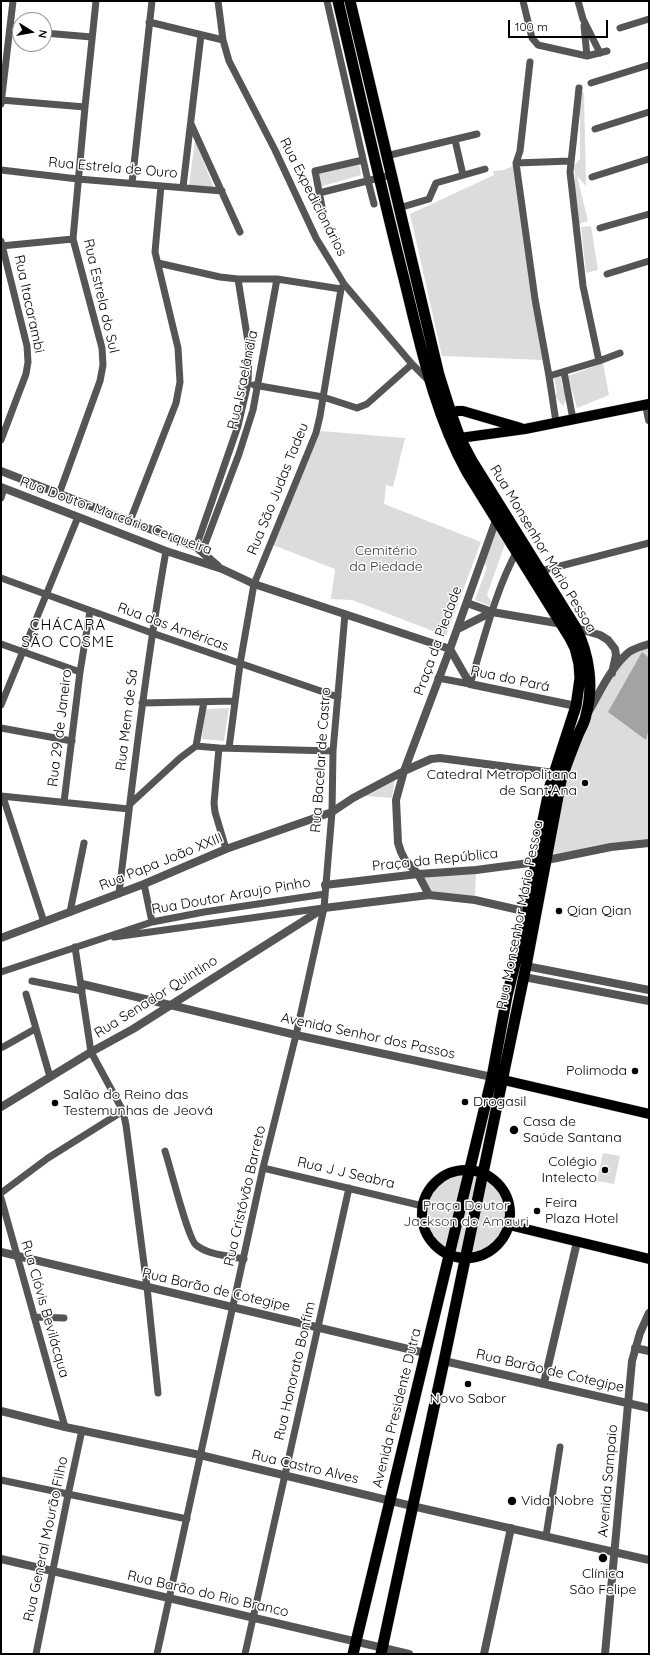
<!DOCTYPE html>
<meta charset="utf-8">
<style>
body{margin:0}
#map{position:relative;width:650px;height:1655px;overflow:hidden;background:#fff;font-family:Quicksand,sans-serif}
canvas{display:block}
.frame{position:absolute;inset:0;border:2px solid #000;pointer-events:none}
.north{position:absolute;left:12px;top:12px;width:40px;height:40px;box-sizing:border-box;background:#fff;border:1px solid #999;border-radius:50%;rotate:101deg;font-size:11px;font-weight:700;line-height:16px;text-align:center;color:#000}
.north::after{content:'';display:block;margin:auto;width:14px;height:18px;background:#000;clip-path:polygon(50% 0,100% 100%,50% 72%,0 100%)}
.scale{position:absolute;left:508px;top:20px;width:100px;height:18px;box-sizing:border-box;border:2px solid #000;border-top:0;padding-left:5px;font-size:12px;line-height:14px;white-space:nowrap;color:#000;-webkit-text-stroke:3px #fff;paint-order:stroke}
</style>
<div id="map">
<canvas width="650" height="1655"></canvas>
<div class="frame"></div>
<div class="north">N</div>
<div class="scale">100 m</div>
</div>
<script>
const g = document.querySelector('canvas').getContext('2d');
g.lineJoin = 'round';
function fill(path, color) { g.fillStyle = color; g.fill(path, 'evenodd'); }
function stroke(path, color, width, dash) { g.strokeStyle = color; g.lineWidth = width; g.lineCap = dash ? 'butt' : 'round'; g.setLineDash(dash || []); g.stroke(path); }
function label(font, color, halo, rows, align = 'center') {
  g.font = font + ' Quicksand,sans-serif'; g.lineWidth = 3; g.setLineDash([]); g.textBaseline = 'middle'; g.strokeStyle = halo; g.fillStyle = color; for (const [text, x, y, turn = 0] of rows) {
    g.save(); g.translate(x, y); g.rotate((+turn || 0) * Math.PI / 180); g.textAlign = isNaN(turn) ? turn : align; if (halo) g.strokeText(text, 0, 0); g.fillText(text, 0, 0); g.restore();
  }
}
const green = new Path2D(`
 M584,92L586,186L577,176L588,221L575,225V172L572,168L580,159V93Z
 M195,140L214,188L189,186Z
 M359,163L361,175L319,187L316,173Z
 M513,166L544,360L442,356L410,214L494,175L493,171L504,170Z
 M591,226L598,270L586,273L581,227Z
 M603,363L609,395L577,408L568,376Z
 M561,376L562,387L564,386L567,397L563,406L555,396L557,393L554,378Z
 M321,431L405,438L393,487L386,485L384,504L481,542L446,636L352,600L331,599L335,569L273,545Z
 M496,527L506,541L487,595L491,601L490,606L475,600L487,567L484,564Z
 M649,645V842L552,854L564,782L588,716L613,674L630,653Z
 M229,708L224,741L202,739L205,709Z
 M395,777L392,798L365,796Z
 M476,870L475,900L429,895L418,874Z
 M603,1153L620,1156L614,1184L597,1181Z
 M422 1214a44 44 0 1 1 88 0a44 44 0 1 1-88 0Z`);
const water = new Path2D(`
 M642,652L649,658V728L646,740L608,712Z`);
const minor = new Path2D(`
 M218,1L223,40L229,61L275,150L316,238L344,284L412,364L429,381
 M327,1L368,181L374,204
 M523,1L532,38L538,45L587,56L607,51
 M578,1L583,19L600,53
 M149,22L223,40
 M584,26L587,56
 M620,28L649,19
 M10,30L20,31
 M44,33L92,37
 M530,62L520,151L516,163L535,299L549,376L556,422
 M591,83L649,65
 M579,88L570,172L583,286L599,361
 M1,100L85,107
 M1,104L13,1
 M191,124L240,232
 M595,129L649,112
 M455,140L463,175
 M386,156L477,134
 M516,163L570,161
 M1,170L78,179L222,191
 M592,177L649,159
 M132,183L152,1
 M183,187L201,35
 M319,193L391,175
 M399,208L429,199L436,183L485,169
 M323,212L315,171L363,160
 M600,228L649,214
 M1,241L27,346L28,362L26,374L1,440
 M1,246L73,239
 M158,263L220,277L238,279H277L341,289
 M607,274L649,261
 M564,372L573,419
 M549,376L599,361L620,353
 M254,385L323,397L357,408L367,404L412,364
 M59,494L100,381L103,365L102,348L73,239L85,107L96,1
 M1,498L4,488
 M130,521L176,403L180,382L178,348L155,252L161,186
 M196,547L238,426L248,383L249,348L238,279
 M202,552L239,454L253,410L277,279
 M541,571L649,543
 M1,578L152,633L338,697
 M1,644L80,672
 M438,678L470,684C484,640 495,591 517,551
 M142,703L235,701
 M1,705L78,517
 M1,728L72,741
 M196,746L204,702
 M219,748L214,803L215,812L226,849
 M229,748L240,664L254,584L316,433L320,416L341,289L344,284
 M1,796L129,809
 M3,797L44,922
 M64,802L80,672L90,611
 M130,804L180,758L196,746L219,748L333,751
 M144,884L152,922
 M119,893C133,778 146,664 166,551
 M70,912L84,843
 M114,937L323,908
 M75,947L91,1052L123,1111L126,1125L147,1287L158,1393
 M1,972L152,922L204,912L325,894
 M32,981L82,991
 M26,994L50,1077
 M3,1047L35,1029
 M165,1151C170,1166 188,1239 196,1245C208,1255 229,1256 244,1259
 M263,1168L423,1206
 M1,1193L48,1158L123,1111
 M1,1198L65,1427
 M34,1317L64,1318
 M1,1480L187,1519
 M546,1536L560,1447
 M36,1654L68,1495L82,1430
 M157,1654L263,1168L296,1035L324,908L332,812L333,751L345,614
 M245,1654L349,1188`);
const tertiary = new Path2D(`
 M646,405L649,420
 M1,471L196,547L218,566
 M1,487L166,551L222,569L254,584L450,649L470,684L576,706
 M467,603L492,612
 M458,629L492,612L562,624L600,635L608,640L615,649L616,655L612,673
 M589,711C600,692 611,667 629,652C635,648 642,646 649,644
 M325,885L418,874L476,870L537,862L611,847L649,843
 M429,895L418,874L405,860L401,852L398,843L396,800L404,771L450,649L496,520
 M1,938L144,884L226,849L332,812L353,798L404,771L431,759L440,758L554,773
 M526,966L649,990
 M524,977L649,1001
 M82,984L296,1035L492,1077
 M1,1107L91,1052L133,1029L324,908L429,895L475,900L528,912
 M1,1252L425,1353
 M635,1348L649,1351
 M444,1361L649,1408
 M544,1383L577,1242
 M1,1411L65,1427L200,1455L412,1506L649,1560
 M1,1559L409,1654
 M484,1654L511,1528
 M605,1654L632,1361L640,1333L649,1313`);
const primary = new Path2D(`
 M445,418L457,411H463L521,428
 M453,441L460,438L525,429L649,404
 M495,1078L649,1114
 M422 1214a44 44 0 1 1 88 0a44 44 0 1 1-88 0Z
 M509,1225L649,1259`);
const trunk = new Path2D(`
 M338,1C359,92 380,184 403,275C420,342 433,411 467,472L570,638L575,648L579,664L580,678L576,706L550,786L543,820L528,912L507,996L492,1077L353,1654
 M350,1L439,375L451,413L460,438L472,461L576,628C589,654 594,686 586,715C585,722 581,728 578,735C572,750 566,765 561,781L526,966L444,1361L381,1654`);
const markers = [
 [585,783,4,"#000"],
 [559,911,4,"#000"],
 [635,1071,4,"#000"],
 [465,1102,4,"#000"],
 [55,1103,4,"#000"],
 [514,1130,5,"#000"],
 [605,1170,4,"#000"],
 [537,1211,4,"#000"],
 [468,1384,4,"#000"],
 [512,1501,5,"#000"],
 [603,1558,5,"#000"]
];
const streetNames = [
 ["Rua Estrela de Ouro",113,168,5],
 ["Rua Expedicionários",313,197,63],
 ["Rua Estrela do Sul",101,296,77],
 ["Rua Itacarambi",29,304,78],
 ["Rua Israelândia",243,380,-78],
 ["Rua São Judas Tadeu",278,489,-68],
 ["Rua Doutor Marcário Cerqueira",116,516,20],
 ["Rua Monsenhor Mário Pessoa",543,549,59],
 ["Rua das Américas",173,627,20],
 ["Praça da Piedade",438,641,-70],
 ["Rua do Pará",510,679,12],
 ["Rua Mem de Sá",127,720,-83],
 ["Rua 29 de Janeiro",60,728,-83],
 ["Rua Bacelar de Castro",321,760,-86],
 ["Praça da República",435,860,-6],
 ["Rua Papa João XXIII",161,862,-22],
 ["Rua Doutor Araujo Pinho",231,896,-10],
 ["Rua Monsenhor Mário Pessoa",520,915,-79],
 ["Rua Senador Quintino",156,997,-32],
 ["Avenida Senhor dos Passos",368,1036,12],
 ["Rua J J Seabra",346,1173,13],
 ["Rua Cristóvão Barreto",245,1196,-77],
 ["Rua Barão de Cotegipe",216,1290,13],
 ["Rua Clóvis Bevilácqua",45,1309,74],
 ["Rua Honorato Bonfim",295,1371,-77],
 ["Rua Barão de Cotegipe",550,1371,13],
 ["Avenida Presidente Dutra",397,1408,-76],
 ["Rua Castro Alves",305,1467,13],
 ["Avenida Sampaio",608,1481,-85],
 ["Rua General Mourão Filho",46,1539,-78],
 ["Rua Barão do Rio Branco",208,1594,13]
];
const parkNames = [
 ["Cemitério",386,551],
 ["da Piedade",386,567],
 ["Praça Doutor",466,1206],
 ["Jackson do Amauri",466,1222]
];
const poiNames = [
 ["Catedral Metropolitana",577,775,"right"],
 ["de Sant'Ana",577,791,"right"],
 ["Qian Qian",567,911],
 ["Polimoda",627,1071,"right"],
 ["Salão do Reino das",63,1095],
 ["Testemunhas de Jeová",63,1111],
 ["Drogasil",473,1102],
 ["Casa de",523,1122],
 ["Saúde Santana",523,1138],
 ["Colégio",597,1162,"right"],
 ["Intelecto",597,1178,"right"],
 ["Feira",545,1203],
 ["Plaza Hotel",545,1219],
 ["Novo Sabor",468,1399,"center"],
 ["Vida Nobre",521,1501],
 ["Clínica",603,1574,"center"],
 ["São Felipe",603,1590,"center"]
];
const neighbourhoodNames = [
 ["CHÁCARA",68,625],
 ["SÃO COSME",68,642]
];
fill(green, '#dcdcdc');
fill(water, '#a3a3a3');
stroke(primary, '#dbdbdb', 11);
stroke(trunk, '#dbdbdb', 12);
stroke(minor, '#555', 7);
stroke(tertiary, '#555', 8);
stroke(primary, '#000', 10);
stroke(trunk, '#000', 11);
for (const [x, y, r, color] of markers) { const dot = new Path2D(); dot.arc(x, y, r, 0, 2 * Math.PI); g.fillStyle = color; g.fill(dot); stroke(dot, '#fff', 1.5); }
label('14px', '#000', '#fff', streetNames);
label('14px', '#333', '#fff', parkNames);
label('14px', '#000', '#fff', poiNames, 'left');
g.letterSpacing = '1px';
label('15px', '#000', '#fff', neighbourhoodNames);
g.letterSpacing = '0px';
</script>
